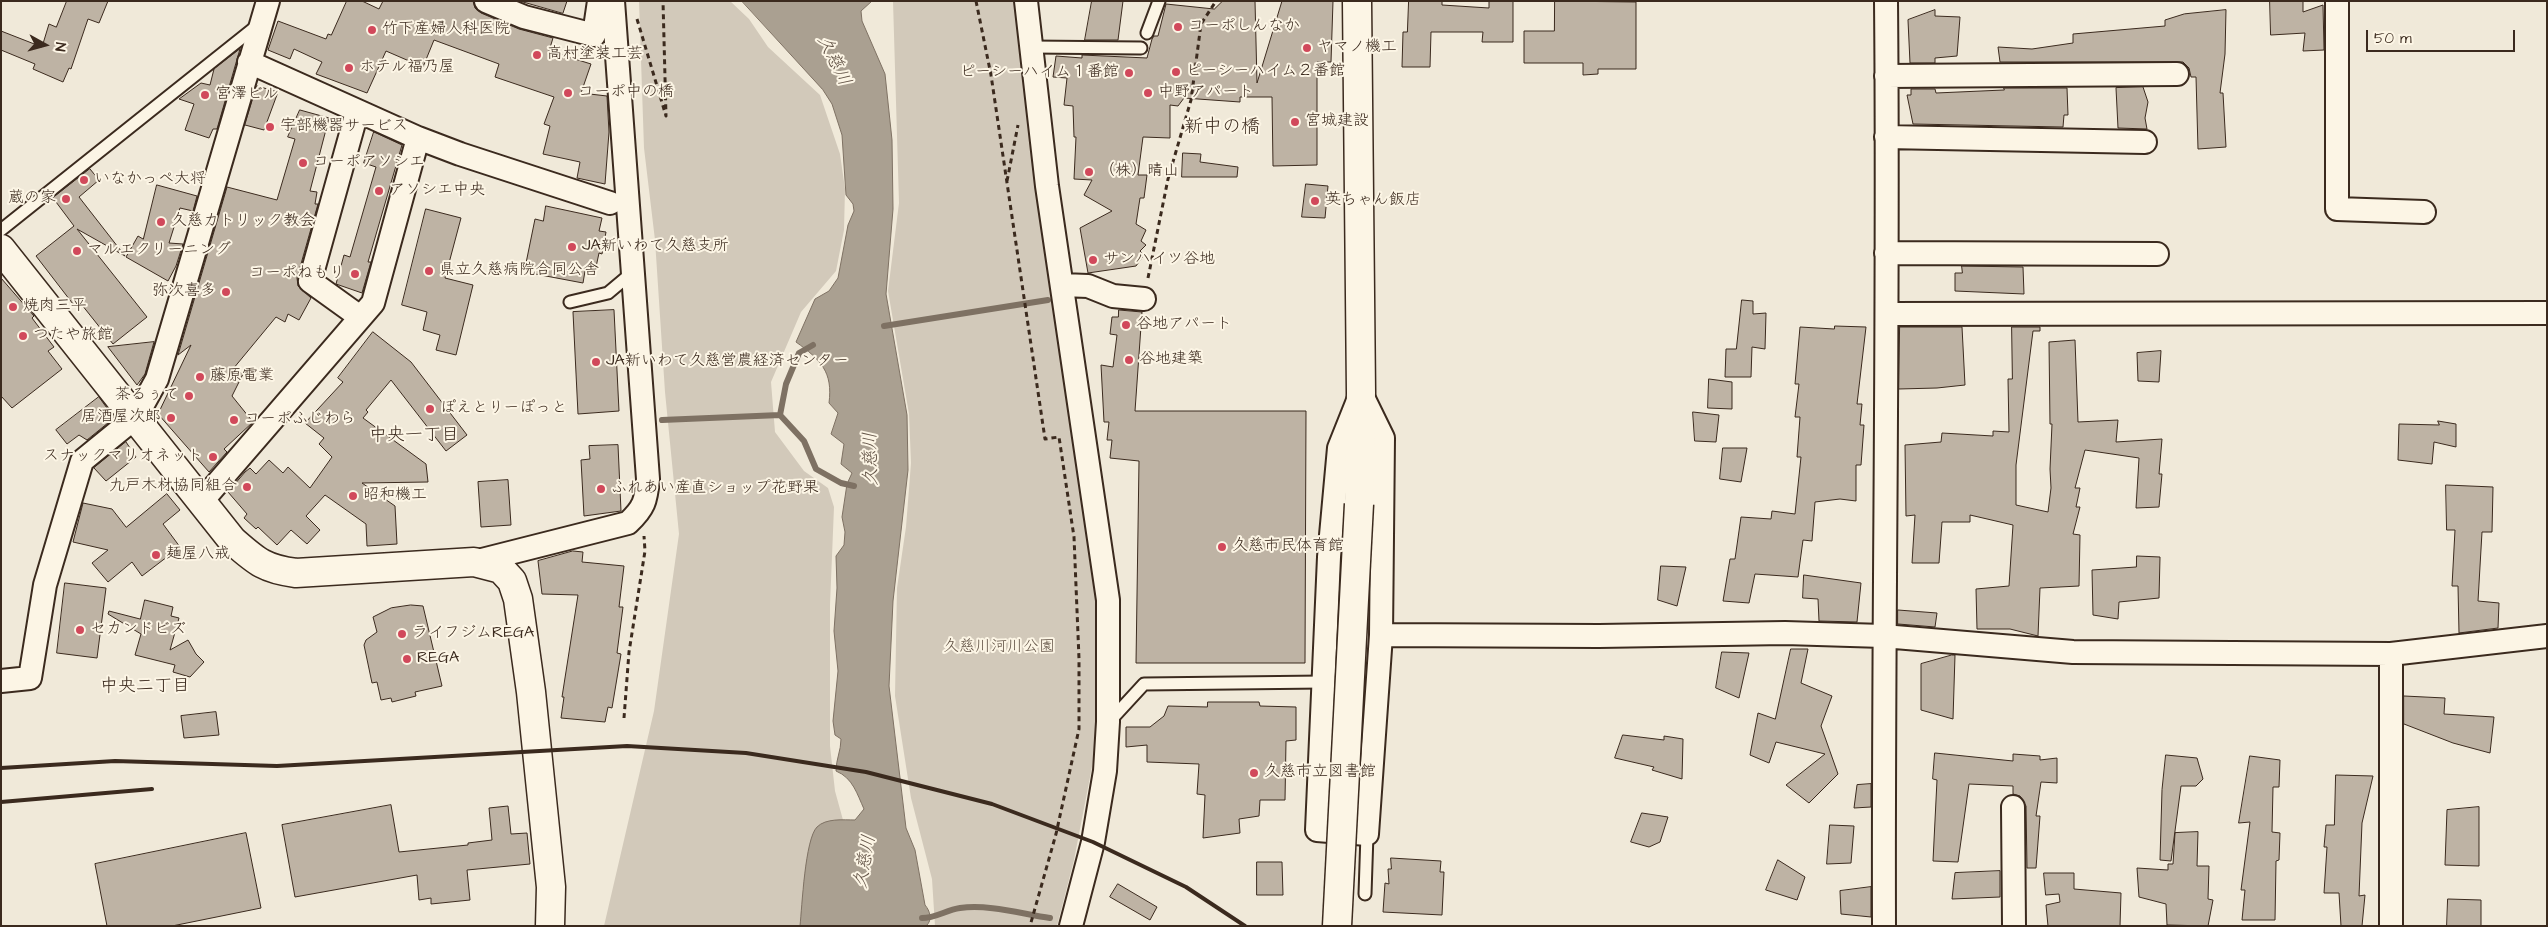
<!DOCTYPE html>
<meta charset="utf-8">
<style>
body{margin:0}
#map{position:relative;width:2548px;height:927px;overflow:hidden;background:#f0e9d9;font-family:"Architects Daughter",sans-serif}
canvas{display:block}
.frame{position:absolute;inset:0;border:2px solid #3b2a1e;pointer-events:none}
.north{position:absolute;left:20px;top:20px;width:50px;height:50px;-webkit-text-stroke:4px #fcf5e5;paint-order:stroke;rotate:97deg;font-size:14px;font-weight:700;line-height:20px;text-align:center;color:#3b2a1e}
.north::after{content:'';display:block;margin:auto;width:18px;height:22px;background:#3b2a1e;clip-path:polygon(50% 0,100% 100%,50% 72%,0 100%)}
.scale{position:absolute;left:2366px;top:30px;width:149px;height:22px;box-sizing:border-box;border:2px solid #3b2a1e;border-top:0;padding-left:6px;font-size:15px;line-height:18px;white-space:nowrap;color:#3b2a1e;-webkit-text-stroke:4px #fcf5e5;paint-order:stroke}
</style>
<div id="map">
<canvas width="2548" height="927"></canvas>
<div class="frame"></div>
<div class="north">N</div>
<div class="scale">50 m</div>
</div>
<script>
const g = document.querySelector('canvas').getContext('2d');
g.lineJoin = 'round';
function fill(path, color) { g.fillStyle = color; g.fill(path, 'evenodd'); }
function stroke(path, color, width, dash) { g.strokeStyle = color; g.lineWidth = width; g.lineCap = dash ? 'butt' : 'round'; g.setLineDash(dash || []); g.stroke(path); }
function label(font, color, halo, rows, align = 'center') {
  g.font = font + ' "Architects Daughter","Klee One",sans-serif'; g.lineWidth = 4; g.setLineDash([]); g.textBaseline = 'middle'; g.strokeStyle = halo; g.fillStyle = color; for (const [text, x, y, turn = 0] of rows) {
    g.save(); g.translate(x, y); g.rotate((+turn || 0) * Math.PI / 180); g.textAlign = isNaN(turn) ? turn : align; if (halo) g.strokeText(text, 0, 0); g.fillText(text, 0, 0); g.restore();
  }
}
const green = new Path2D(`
 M639,1H730L749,19L768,47L820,95L840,154L845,189L844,230L836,271L801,312L771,382L775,432L804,471L828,488L834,507L830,605V746L835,791L843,820L828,821L818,826L803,887L800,926H604L654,711L679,534L665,392L655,240L644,148Z
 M893,1H1024L1104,648L1096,746L1074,860L1057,926H935L932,879L911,798L895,696L897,588L906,527L911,463L909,414L888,291L899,203Z`);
const water = new Path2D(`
 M742,1H872L861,11L862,21L885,74L892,140L893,209L886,294L907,415L908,470L893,601L889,686L906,828L915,850L925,905C930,911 933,920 926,926H800C802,907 805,839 817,827C826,818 843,820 855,820L864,809C857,794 853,778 836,771C836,759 841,751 841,739L835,735L833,721L838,671L834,631L837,588L836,556L844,545L845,532L842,517L847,484L852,473L841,464L844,444L831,434L838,413L829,403C833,372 821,360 796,342L815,299L829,291L838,278L848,225L854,211L853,204L846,195L842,135L832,104L823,90Z`);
const stream = new Path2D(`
 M884,326L1048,300
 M780,415L786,384L799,353L813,345
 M662,420L780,415L804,441L816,469L841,483L854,486
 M922,918C936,918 946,910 960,908C989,904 1022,914 1050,918`);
const building = new Path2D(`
 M67,1H108L99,23L88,19L71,69L69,68L63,82L33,69L35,64L1,50V31L42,47L49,24L56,27Z
 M347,1H362L379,9L383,1H473L475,8L481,13L519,29L553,38L549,51L591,64L581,93L607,96L609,132L605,184L577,178L580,162L543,154L550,126L544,124L554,97L495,77L499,64L434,40L423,67L386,51L367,93L316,74L322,62L294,49L290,59L268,50L278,21L326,39L328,34L331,35Z
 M520,1H567L563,13Z
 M1092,1H1123L1118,40H1085Z
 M1223,1H1255L1257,83L1282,1H1333L1331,62H1317V165L1273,166L1272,97H1240V102L1184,98L1178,106L1170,105V138L1143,137L1138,175H1147L1144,198H1140L1136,224L1146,230L1141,241L1146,245L1140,251L1144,255L1136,266L1088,273L1080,228L1112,211L1084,195L1092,180L1074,179L1076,137H1074L1073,106L1064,105L1067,78L1053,77L1056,56L1082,58V55L1147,58L1152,39L1154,36H1158L1166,4L1214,9Z
 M1409,1H1442V5L1489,8V1H1513V42H1482L1483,32H1431L1430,67H1402L1403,32H1407Z
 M1555,1L1636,2V69H1598V74L1583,75V63H1524V31H1554Z
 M2270,1H2303V12L2323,5L2324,50L2303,51L2305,33L2271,35Z
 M1935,10V16L1960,17L1957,56L1935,58V63H1910L1908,20Z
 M2226,10L2225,54L2220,93H2223L2226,147L2198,149L2196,77H2191L2189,68L2183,62H2000L1998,47L2032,49L2073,43V34L2165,26V20L2184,14Z
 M240,49L217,129H213L209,138L185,130L194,104L179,99L201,83L210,85L214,69Z
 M257,86L278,92L264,130L245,125Z
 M2143,87L2148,102L2145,118L2147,129L2118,128L2116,88Z
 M2004,88H2067L2068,115H2064L2063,127L1913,124L1907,95H1911V89H1935L1936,93L2004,90Z
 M300,110L329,118L310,191L317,192L315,204H318L297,278L298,286L311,298L299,320L288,314L285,322L276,317L233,369L243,374L232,396L253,422L224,449L227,452L209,472L158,414L191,345L178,355L227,187L277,200L295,139L288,137Z
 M374,132L402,145L368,262H371L362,293L336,284L344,255L350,257L376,167L364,163Z
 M1183,153L1201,154L1200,162L1238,167L1237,177H1182Z
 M90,169L99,180L79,197L125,256L77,229L147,317L113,344L78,300L73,304L36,256L74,226L53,198Z
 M1306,184L1328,186L1325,218L1302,217Z
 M157,185L197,196L193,211L180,208L169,243L183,244L176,266L168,281L126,257L138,236L143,239Z
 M546,206L602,218L599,231L606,232L602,254L599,253L596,267L586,265L583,283L530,273L531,269L525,268L535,219L543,221Z
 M426,209L461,218L445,278L473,285L456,355L436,350L440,335L423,330L427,312L402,305Z
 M1962,266L2023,267L2024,294L1955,291V273H1962Z
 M1,278L34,316L32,318L54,347L48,351L62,369L12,408L1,396Z
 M1742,300L1753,301V314L1766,313L1765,349L1752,347L1751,377H1725L1726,349H1736Z
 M614,310L619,411L578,414L573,312Z
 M1119,310L1142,312L1135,411H1306L1305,663H1136L1139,461L1110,458L1112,440H1107L1109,422H1104L1101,365L1113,367L1117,335L1110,334L1112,317H1118Z
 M1835,326L1866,327L1857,404H1862L1860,425H1864L1861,465H1856V501L1840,499L1815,502L1812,541L1803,540L1798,577L1755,574L1749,603L1723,601L1730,559H1735L1741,517L1771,519L1772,511L1795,514L1801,457H1797L1800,417H1795L1799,384H1795L1800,327L1834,329Z
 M1900,327H1962L1965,385L1937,388L1899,389Z
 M2012,327H2040V331H2033L2016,465V505L2048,512L2051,488L2050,469L2052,424H2050L2049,342L2075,340L2078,422L2118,420L2116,442L2162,439L2159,474H2162L2159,507L2136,508L2139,458L2085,450L2075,488H2080L2076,507H2080L2073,534L2080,535L2079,586L2040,588L2038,636L2010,629H1977L1976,589L2009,586L2013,525L1970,515V522H1942L1939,563H1912L1915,515L1906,516L1905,445L1941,442L1942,433L1993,436V431L2009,432L2008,379H2012Z
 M373,332L411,362L467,435L446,451L391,380L366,410L368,412L363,418L426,464L428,482L362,483L395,506L397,544L367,546L366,524L325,495L306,516L320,530L307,544L291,530L277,545L258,527L256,529L244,518L247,514L228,492L245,472L250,468L256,474L269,460L283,473L288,467L310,488L332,457L319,444L324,438L305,423L343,382L338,378Z
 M154,342L145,374L137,385L108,347Z
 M2161,351L2159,382L2138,381L2137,353Z
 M1709,379L1732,382V409L1708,408Z
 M99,397L114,418L87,440L79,435L67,444L56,430Z
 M1693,412L1719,415L1716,442L1695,441Z
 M2438,421L2456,424V447L2434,442L2432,464L2398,460L2399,424L2439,425Z
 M126,442L136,457L106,481L94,468Z
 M618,445L621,511L584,516L581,460L590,459L589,446Z
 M1723,448H1747L1741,482L1720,479Z
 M508,480L511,525L481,527L478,482Z
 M2446,485L2493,487L2492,532H2482L2478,601L2499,603L2498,628L2459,633L2458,586H2452L2455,530H2447Z
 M167,494L180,510L163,524L180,547L142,576L132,562L108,582L92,563L108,550L73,542L83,503L112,509L126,527Z
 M573,551L583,552L582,562L624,566L619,607H623L617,653L621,654L612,708L608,707L605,722L561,718L564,697H562L578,595L542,594L538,561Z
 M2137,556L2160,557L2159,598L2119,602L2118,619L2093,615L2092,570L2136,567Z
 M1661,566L1686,567L1677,606L1658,600Z
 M1804,575L1861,583L1857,622L1819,621L1818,599L1803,598Z
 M65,583L106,588L97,658L57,653Z
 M145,600L173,607L171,616L179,618L170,650L188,640L196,654L204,662L190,677L173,672L175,665L135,655L141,634L108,614L109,611L140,619Z
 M411,605L423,606L442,686L415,692L416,696L392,702L391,698L381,700L377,682L372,683L364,645L366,640L377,632L373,617L391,608Z
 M1898,610L1937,613L1935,627L1898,624Z
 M1791,649H1808L1801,683L1832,696L1821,726L1838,774L1809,803L1786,785L1825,754L1776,742L1769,763L1750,755L1758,713L1775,719Z
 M1722,652L1749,653L1739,698L1716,688Z
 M1952,655H1955L1953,719L1921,710V664Z
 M2404,696L2445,698L2444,714L2494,717L2490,753L2453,743L2404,724Z
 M1208,702H1259L1260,706L1296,707V740L1286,741L1285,800H1260L1259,816L1239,819L1240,833L1203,838L1205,795L1197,794L1199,764L1147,762V745L1126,747V727H1150L1164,716L1168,706L1207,707Z
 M216,712L219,735L184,738L181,716Z
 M1623,735L1664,740V736L1683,739L1682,779L1652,770L1654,767L1615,758Z
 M1935,753L2013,761V754L2040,756V760L2057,758V783L2041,782L2036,816H2040L2036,868H2027L2026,806L2020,796L2013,794V786L1969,784L1958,862L1933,861L1937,780L1933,779Z
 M2166,755L2197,758L2203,779L2196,786H2181L2171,861L2160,860L2162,790Z
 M2250,756L2280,760L2279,787H2273L2272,832L2280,833L2279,860L2276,861L2275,920H2242L2245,890H2241L2250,822L2239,823Z
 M2336,775L2373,776L2362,823L2359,896L2365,895L2362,926H2341L2339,893H2324L2327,847H2324L2326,825H2334Z
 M1871,784V807L1854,808L1857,785Z
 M391,805L399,852L468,845V843L492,840L489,808L508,806L511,834L527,833L530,864L467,870L470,900L431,904V898L419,900L417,875L295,897L282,825Z
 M2479,807V866L2445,865L2447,810Z
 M1642,813L1668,817L1660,842L1649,847L1631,842Z
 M1830,825L1854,826L1851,863L1827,864Z
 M2198,832L2197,866H2209L2208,899L2213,900L2208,926L2167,925L2166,904L2139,897L2137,868L2168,870V864H2173L2175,833Z
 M246,833L261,908L172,926H107L95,864Z
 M1391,858L1441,861L1440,872H1444L1442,915L1383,912L1385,883L1389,884L1388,869H1391Z
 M1778,860L1805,877L1797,900L1766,890Z
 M1257,862H1282L1283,895H1257Z
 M2000,871V897L1952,899L1955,873Z
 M2044,873H2074V889L2121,893L2120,926H2048L2046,905L2060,902L2059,894L2046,895Z
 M1118,884L1157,907L1150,920L1110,897Z
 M1871,887V917L1841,914L1840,891Z
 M2448,899L2481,900V926H2447Z`);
const path = new Path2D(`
 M976,1L991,75L1045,439L1059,437L1074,537L1079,659V729L1056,834L1030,926
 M637,19L666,116L663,1
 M1007,181L1018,125
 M1148,278L1168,179L1191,100L1201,24L1216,1
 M624,718L629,652L645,551L644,536`);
const lane = new Path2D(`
 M1147,33L1159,1
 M1031,47L1141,48
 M1,230L258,25
 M570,302L608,293L633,272
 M1109,722L1144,684L1323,682
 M1365,894L1367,834`);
const street = new Path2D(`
 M486,1L524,17L594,35L599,1
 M1026,1L1047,186L1108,600V722L1105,771L1093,842L1071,926
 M2337,1V209L2424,212
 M249,62L418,138L460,154L610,203
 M1886,76L2177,74
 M357,112L310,281L360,317
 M1886,137L2145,142
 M1886,253L2157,254
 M1062,285L1088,286L1113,296L1144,299
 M1887,314L2547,313
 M1361,393L1383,438L1381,635L1367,834L1317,830L1329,557L1339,448Z
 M202,501L373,303L418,138
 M474,562L628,523C644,508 646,501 648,479L613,1
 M1381,635L1599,636L1785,633L1883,636L2073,652L2391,654L2547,636
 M1,681L30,678L45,585L82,461L136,417L157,379L268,1
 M2013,807L2014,926
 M1884,926C1883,618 1889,309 1886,1
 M2391,926V654`);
const secondary = new Path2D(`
 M1357,1L1361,393L1359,504
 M1,249L232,540C256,561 264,569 296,573L474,562L501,569L512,581L518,599L531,692L551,887L550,926`);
const rail = new Path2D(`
 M1,768L115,761L277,766L627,746L746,753L866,772L992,804L1093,842L1186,887L1245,926
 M1,802L152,789`);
const secondaryBridge = new Path2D(`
 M1337,926L1359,504`);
const markers = [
 [1178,27,5,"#d1495b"],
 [372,30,5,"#d1495b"],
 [1307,48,5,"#d1495b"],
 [537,55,5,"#d1495b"],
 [349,68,5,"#d1495b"],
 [1176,72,5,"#d1495b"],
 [1129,73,5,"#d1495b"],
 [568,93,5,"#d1495b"],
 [1148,93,5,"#d1495b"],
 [205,95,5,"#d1495b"],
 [1295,122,5,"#d1495b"],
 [270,127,5,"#d1495b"],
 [303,163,5,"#d1495b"],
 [1089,172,5,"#d1495b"],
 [84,180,5,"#d1495b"],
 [379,191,5,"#d1495b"],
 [66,199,5,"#d1495b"],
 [1315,201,5,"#d1495b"],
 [161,222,5,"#d1495b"],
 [572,247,5,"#d1495b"],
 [77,251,5,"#d1495b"],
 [1093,260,5,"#d1495b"],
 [429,271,5,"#d1495b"],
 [355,274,5,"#d1495b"],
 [226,292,5,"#d1495b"],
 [13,307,5,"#d1495b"],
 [1126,325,5,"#d1495b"],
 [23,336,5,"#d1495b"],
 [1129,360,5,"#d1495b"],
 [596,362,5,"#d1495b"],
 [200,377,5,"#d1495b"],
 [189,396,5,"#d1495b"],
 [430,409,5,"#d1495b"],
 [171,418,5,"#d1495b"],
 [234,420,5,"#d1495b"],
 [213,457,5,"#d1495b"],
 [247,487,5,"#d1495b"],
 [601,489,5,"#d1495b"],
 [353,496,5,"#d1495b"],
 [1222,547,5,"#d1495b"],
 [156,555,5,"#d1495b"],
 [80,630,5,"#d1495b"],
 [402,634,5,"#d1495b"],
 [407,659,5,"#d1495b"],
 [1254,773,5,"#d1495b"]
];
const poiNames = [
 ["コーポしんなか",1188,27],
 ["竹下産婦人科医院",382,30],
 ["ヤマノ機工",1317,48],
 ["高村塗装工芸",547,55],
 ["ホテル福乃屋",359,68],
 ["ピーシーハイム２番館",1186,72],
 ["ピーシーハイム１番館",1119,73,"right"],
 ["コーポ中の橋",578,93],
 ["中野アパート",1158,93],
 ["宮澤ビル",215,95],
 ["宮城建設",1305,122],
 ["宇部機器サービス",280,127],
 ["コーポアソシエ",313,163],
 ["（株）晴山",1099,172],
 ["いなかっぺ大将",94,180],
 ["アソシエ中央",389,191],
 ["蔵の家",56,199,"right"],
 ["英ちゃん飯店",1325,201],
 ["久慈カトリック教会",171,222],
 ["JA新いわて久慈支所",582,247],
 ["マルエクリーニング",87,251],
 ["サンハイツ谷地",1103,260],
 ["県立久慈病院合同公舎",439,271],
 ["コーポねもり",345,274,"right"],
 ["弥次喜多",216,292,"right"],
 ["焼肉三平",23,307],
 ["谷地アパート",1136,325],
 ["つたや旅館",33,336],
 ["谷地建築",1139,360],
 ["JA新いわて久慈営農経済センター",606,362],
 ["藤原電業",210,377],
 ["茶るぅて",179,396,"right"],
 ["ぽえとりーぽっと",440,409],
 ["居酒屋次郎",161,418,"right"],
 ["コーポふじわら",244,420],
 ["スナックマリオネット",203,457,"right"],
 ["九戸木材協同組合",237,487,"right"],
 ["ふれあい産直ショップ花野果",611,489],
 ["昭和機工",363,496],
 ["久慈市民体育館",1232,547],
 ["麺屋八戒",166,555],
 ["セカンドビズ",90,630],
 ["ライフジムREGA",412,634],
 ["REGA",417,659],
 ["久慈市立図書館",1264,773]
];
const parkNames = [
 ["久慈川河川公園",999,648]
];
const waterNames = [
 ["久慈川",833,61,64],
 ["久慈川",872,459,-91],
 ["久慈川",866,862,-80]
];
const neighbourhoodNames = [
 ["中央一丁目",414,436],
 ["中央二丁目",145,687]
];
const quarterNames = [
 ["新中の橋",1222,128]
];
fill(green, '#d2c9ba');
fill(water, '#aaa091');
stroke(water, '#7e7163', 1);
stroke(stream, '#7e7163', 6);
fill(building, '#beb3a4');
stroke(building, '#3b2a1e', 1);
stroke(lane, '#3b2a1e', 15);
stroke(street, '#3b2a1e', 26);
stroke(secondary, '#3b2a1e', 31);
stroke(path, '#3b2a1e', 3, [5, 4]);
stroke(lane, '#fcf5e5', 11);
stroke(street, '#fcf5e5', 22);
stroke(secondary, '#fcf5e5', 28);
stroke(rail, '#3b2a1e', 4);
stroke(secondaryBridge, '#3b2a1e', 31, []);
stroke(secondaryBridge, '#fcf5e5', 28);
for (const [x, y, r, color] of markers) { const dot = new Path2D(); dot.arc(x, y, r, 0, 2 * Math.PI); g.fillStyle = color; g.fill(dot); stroke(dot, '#fcf5e5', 2); }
label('16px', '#3b2a1e', '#fcf5e5', poiNames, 'left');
label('16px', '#615245', '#fcf5e5', parkNames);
label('italic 18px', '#625346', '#fcf5e5', waterNames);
label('18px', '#3b2a1e', '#fcf5e5', neighbourhoodNames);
label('19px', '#3b2a1e', '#fcf5e5', quarterNames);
</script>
